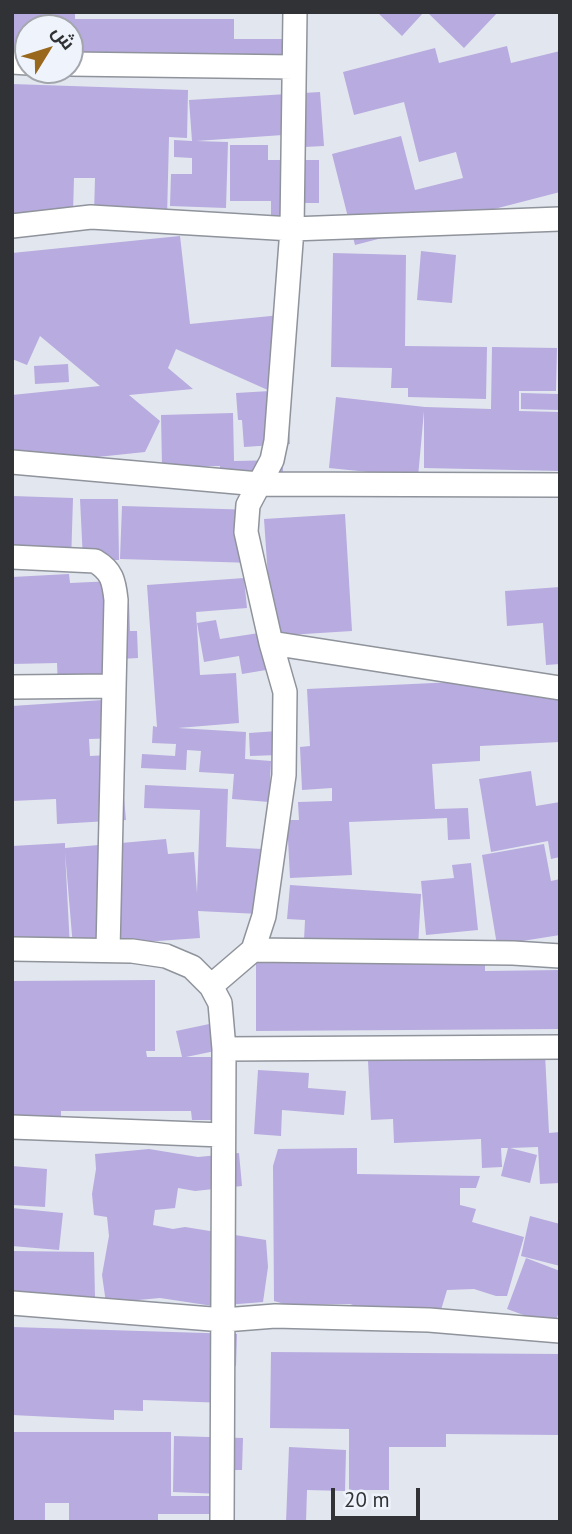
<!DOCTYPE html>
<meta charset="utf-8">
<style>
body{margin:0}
#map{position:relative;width:572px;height:1534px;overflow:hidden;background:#e2e6ee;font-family:"PT Sans",Cairo,sans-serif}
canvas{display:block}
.frame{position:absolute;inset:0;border:14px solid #313235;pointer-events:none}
.north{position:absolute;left:14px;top:14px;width:70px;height:70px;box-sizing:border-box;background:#eff4fc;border:2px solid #a3a6ac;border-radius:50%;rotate:52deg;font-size:19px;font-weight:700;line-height:28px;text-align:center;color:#313235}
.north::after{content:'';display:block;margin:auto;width:24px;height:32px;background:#9a681c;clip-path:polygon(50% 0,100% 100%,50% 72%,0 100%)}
.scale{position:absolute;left:331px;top:1488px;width:89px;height:32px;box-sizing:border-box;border:4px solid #313235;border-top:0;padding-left:9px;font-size:21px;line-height:24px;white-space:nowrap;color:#313235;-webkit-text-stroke:5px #eff4fc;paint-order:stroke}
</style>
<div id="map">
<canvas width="572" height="1534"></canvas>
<div class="frame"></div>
<div class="north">ش</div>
<div class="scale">20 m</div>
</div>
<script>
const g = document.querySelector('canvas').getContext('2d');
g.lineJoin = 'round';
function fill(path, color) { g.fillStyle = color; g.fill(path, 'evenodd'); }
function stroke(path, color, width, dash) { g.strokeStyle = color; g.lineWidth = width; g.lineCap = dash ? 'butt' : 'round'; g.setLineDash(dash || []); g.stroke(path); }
const building = new Path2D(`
 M12,12H75V19H234V39H301L302,62L70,67V28H28V67H12Z
 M377,12H424L402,36Z
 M427,12H498L464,48Z
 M507,46L511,63L560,51V192L355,245L332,154L401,136L415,190L463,178L456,152L419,162L404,102L354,115L343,72L435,48L439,63Z
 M12,84L188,90L187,138L169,137L167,217L94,214L95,178H74L73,213L12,223Z
 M320,92L324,146L284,148L283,135L196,141L228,142L226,208L170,206L171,174H192V158L174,157V140L192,141L189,100Z
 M230,145H268V160H319V203H297V221H271V201H230Z
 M180,236L190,324L281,315L290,444L244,447L242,420H238L236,393L270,391L176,349L168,368L193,389L129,395L160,421L145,452L12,466V395L100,386L40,336L27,365L12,359V253Z
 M421,251L456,255L452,303L417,300Z
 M333,253L406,255L405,346L487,347L486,399L408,397V388H391L392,368L331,367Z
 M492,347L557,348L556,391H519V411L558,412L560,471L424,468V411L418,477L329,468L336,397L425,407L491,409Z
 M68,364L69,382L35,384L34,366Z
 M521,393L558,394V410L521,409Z
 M233,413L234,461L283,460V481L220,482V466L162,467L161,415Z
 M12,496L73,498L71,563L12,561Z
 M80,499H118L119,560H83Z
 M122,506L256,510L254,563L120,559Z
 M345,514L352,631L272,636L264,519Z
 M69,574L70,583L113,581L114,603H129L130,631H137L138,658L104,660L106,685L58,687L57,663L12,664V577Z
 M244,578L247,608L196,612L200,675L236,673L239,723L178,728L246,732L245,759L271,761L269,802L232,799L234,774L199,772L201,751L187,750L186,770L141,768L142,754L175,756L176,744L152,743L153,726L157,727L147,585Z
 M560,587V664L546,665L543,623L507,626L505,591Z
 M216,620L220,639L259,633L266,670L242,674L239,656L204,662L197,623Z
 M560,677V742L480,746V761L432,764L435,809L468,808L470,839L448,840L447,818L349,822L352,875L290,878L287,820H299L298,802L332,801V788L302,790L300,747L310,746L307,689Z
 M118,699L120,738L89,739L90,756L109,755L110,788L123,787L126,820L57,824L56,799L12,801V706Z
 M278,731L279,755L250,756L249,733Z
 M531,771L536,806L560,802V857L551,859L548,841L491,852L479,779Z
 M145,785L228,789L226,847L262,849L259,914L198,911L200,938L73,947L65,852L70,948L12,951V846L65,843V848L166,839L168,854L194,852L197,893L200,810L144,808Z
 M544,844L551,881L560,879V935L497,945L482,855Z
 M471,863L478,930L426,935L421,881L454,878L452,865Z
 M290,885L421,894L418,947L304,940L305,920L287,919Z
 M485,960V971L560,970V1029L256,1031V961Z
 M155,980V1051H146L147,1057H182L176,1031L214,1023L220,1050L186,1057H219V1120H192L191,1111H61V1122H12V981Z
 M545,1054L549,1133L560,1132V1183L540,1184L538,1147L510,1148L537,1155L530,1183L501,1176L508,1148H501L502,1167L482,1168L481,1139L394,1143L393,1119L371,1120L368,1061Z
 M258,1070L309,1073L308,1088L346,1091L344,1115L282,1110L281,1136L254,1134Z
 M357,1148V1174L480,1176L476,1188H460V1205L476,1209L472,1222L524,1237L507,1296H496L474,1289L447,1290L441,1310H368L350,1304L288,1305L274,1301L273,1166L278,1149Z
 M149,1149L198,1157L239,1153L242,1186L195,1191L178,1188L175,1208L155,1210L153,1225L173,1229L185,1227L266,1240L268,1267L263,1302L213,1306L160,1298L106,1303L102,1275L109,1236L107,1217L94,1215L92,1194L96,1169L95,1154Z
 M12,1166L47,1169L45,1207L12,1205Z
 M12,1208L63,1213L59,1250L12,1246Z
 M530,1216L560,1224V1266L521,1256Z
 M12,1251L94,1252L95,1298H12Z
 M526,1258L560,1271V1309L554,1326L507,1309Z
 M12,1327L237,1334L236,1366H227L226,1403L143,1400V1411L114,1410V1420L12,1415Z
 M271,1352L560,1354V1435L446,1434V1447H389V1490H349V1429L270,1428Z
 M12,1432H171V1496H234V1514H158V1522H69V1503H45V1522H12Z
 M174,1436L243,1438L242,1470H222L221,1494L173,1492Z
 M289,1447L346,1450L345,1491L307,1490L306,1522H286Z`);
const minor = new Path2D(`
 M12,62L28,63
 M70,64L293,67
 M12,226L91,217L292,229L560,219
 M12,462L259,484L560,485
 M12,557L95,561C112,571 114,581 116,600L108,950
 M271,643L560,688
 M12,687L114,686
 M12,949L132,951L166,956L192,967L211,986L220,1003L224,1049L222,1522
 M253,950L513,953L560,956
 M211,986L253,950L264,916L284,775L285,692L271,643L246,532L248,505L272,460L276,441L292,229L295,12
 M224,1049L560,1047
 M12,1127L223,1135
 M12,1303L224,1320L275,1316L429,1320L560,1331`);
fill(building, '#b8abe0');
stroke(minor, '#8f939b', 26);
stroke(minor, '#fff', 23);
</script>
